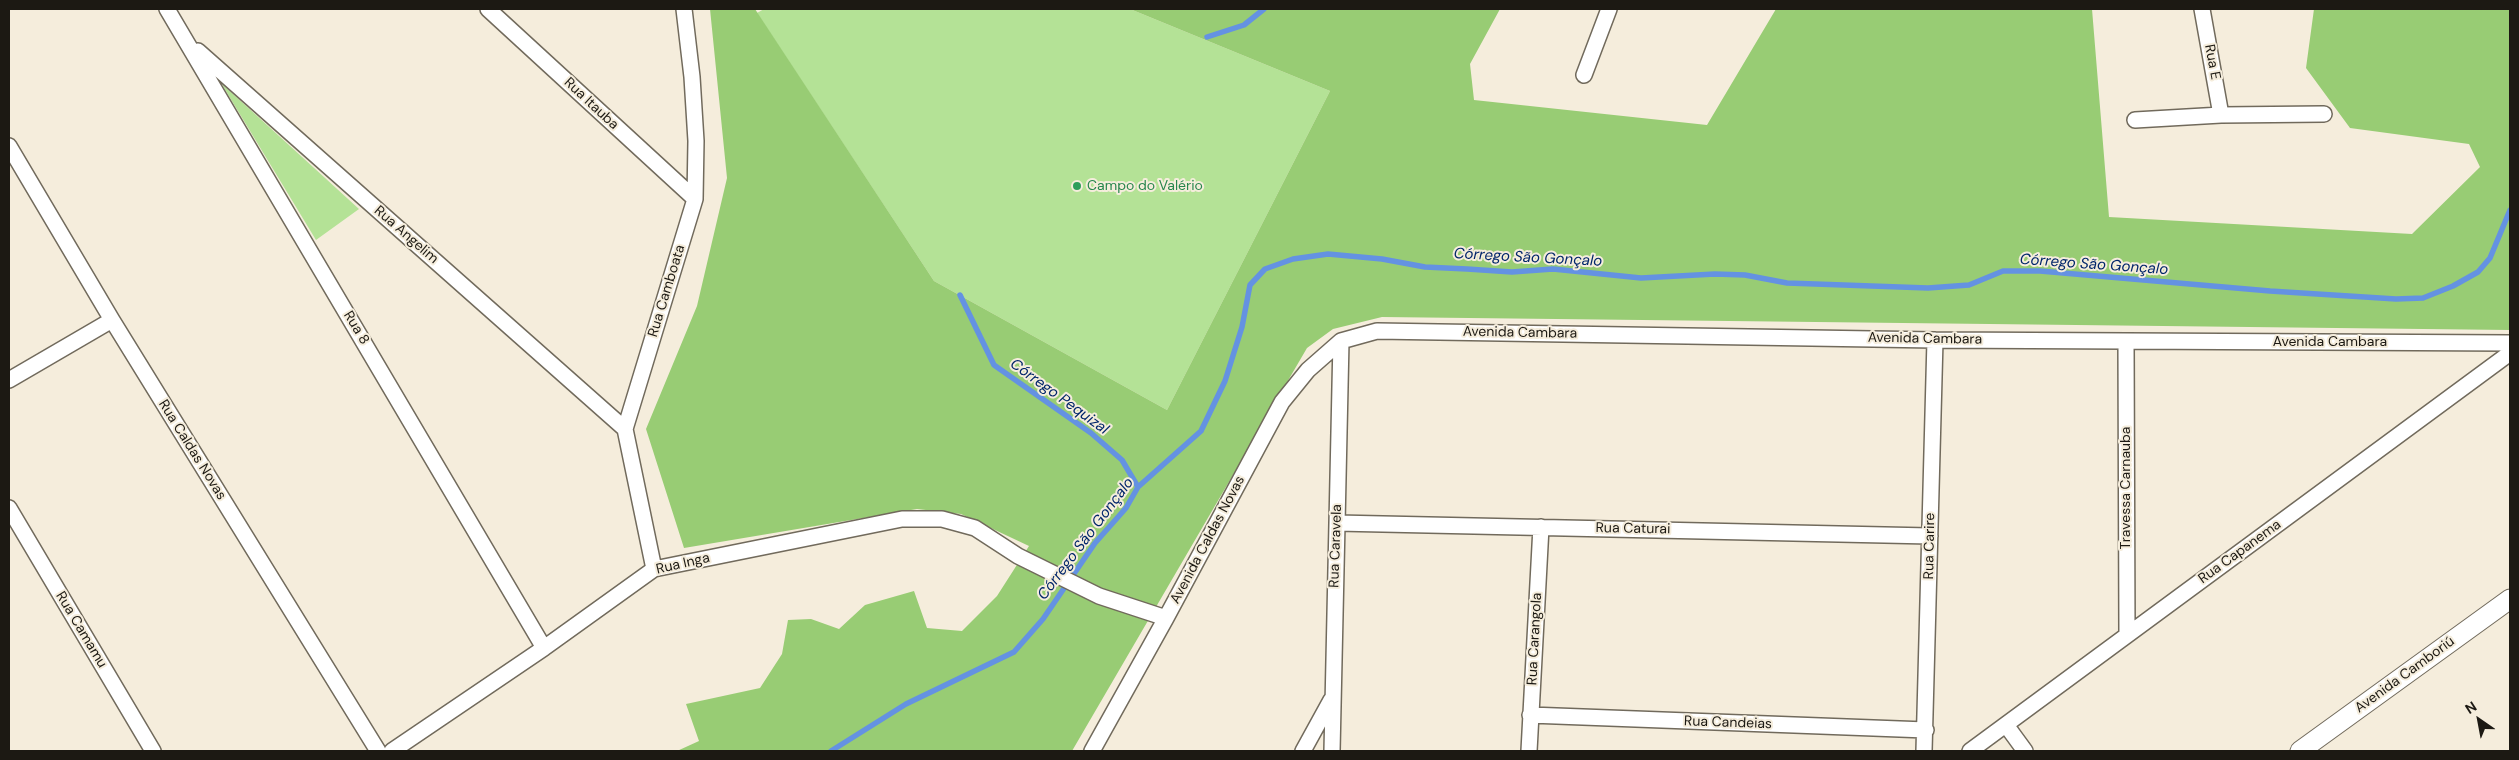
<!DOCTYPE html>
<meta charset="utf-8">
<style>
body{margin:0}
#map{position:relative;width:2519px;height:760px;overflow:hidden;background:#f5eddc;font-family:"DM Sans",sans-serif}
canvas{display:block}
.frame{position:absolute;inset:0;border:10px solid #1c1913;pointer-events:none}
.north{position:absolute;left:2454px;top:695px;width:50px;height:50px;-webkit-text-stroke:4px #f5eddc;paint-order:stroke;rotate:327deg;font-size:14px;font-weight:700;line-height:20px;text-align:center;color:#1c1913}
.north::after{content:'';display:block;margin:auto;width:18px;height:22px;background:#1c1913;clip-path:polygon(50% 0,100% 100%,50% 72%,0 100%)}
</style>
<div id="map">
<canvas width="2519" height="760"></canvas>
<div class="frame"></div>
<div class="north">N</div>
</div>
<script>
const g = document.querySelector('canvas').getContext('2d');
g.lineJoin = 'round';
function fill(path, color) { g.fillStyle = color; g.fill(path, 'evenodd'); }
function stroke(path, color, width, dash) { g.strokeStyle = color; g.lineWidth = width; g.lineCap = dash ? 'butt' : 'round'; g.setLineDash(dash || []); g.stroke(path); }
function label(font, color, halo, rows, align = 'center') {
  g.font = font + ' "DM Sans",sans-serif'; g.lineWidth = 4; g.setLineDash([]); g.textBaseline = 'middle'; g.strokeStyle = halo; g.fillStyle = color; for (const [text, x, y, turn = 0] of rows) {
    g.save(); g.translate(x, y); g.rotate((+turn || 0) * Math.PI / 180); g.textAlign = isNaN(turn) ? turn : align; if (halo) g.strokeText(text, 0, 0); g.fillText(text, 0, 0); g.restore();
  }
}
const green = new Path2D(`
 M764,9H1130L1330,91L1167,410L934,281L757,13Z
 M221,83L359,209L316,240Z`);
const forest = new Path2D(`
 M710,9H755L934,281L1167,410L1330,91L1130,9H1500L1470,64L1474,100L1707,125L1776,9H2092L2109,217L2412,234L2480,167L2469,144L2350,128L2306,68L2314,9H2510V330L1382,317L1333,329L1307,348L1072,751H677L699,741L686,704L760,688L782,654L788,620L811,619L839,629L865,605L914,591L927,628L962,631L997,596L1029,546L961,514L917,509L684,548L646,429L697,306L727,178Z`);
const stream = new Path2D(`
 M1207,37L1244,25L1264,9
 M960,295L994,365L1091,433L1122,460L1138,487
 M831,751L906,704L1014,652L1043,619L1095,543L1126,508L1138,487L1201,431L1225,381L1242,327L1250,285L1265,269L1293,259L1328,254L1382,259L1425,267L1467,269L1512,272L1553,269L1641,278L1715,274L1745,275L1787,283L1928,288L1969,285L2003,271H2040L2270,291L2396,299L2423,298L2453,286L2478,272L2490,258L2510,210`);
const minor = new Path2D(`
 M167,9L544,648
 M488,9L695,199
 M2202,9L2221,115
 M198,51L625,429
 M1584,75L1609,9
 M2135,120L2221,115L2324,114
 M9,146L112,320L378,751
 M2126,341L2127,635
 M9,380L112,320
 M9,508L153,751
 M1337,523L1930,536
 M654,569L625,429L695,199L696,141L692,77L684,9
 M1530,715L1926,730
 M2006,725L2025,751
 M392,751L544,648L654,569L902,519H942L975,528L1018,556L1099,596L1166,618
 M1092,751L1166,618L1282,402L1308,370L1341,341L1377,331L1935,340L2510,343
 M1303,751L1331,700
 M1332,751L1341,341
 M1529,751L1541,527
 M1924,751L1935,340
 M1970,751L2510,353`);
const tertiary = new Path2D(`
 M2300,751L2510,599`);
const markers = [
 [1077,186,5,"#2e9e5b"]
];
const streetNames = [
 ["Rua E",2212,62,79],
 ["Rua Itauba",591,104,43],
 ["Rua Angelim",406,235,41],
 ["Rua Camboata",667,291,-73],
 ["Rua 8",356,328,59],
 ["Avenida Cambara",1520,333,1],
 ["Avenida Cambara",1925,339,1],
 ["Avenida Cambara",2330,342],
 ["Rua Caldas Novas",192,450,58],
 ["Travessa Carnauba",2126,488,-90],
 ["Rua Caturai",1633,529,1],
 ["Avenida Caldas Novas",1208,540,-62],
 ["Rua Caravela",1336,546,-88],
 ["Rua Carire",1930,546,-89],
 ["Rua Capanema",2240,552,-36],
 ["Rua Inga",683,564,-13],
 ["Rua Camamu",81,630,59],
 ["Rua Carangola",1535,639,-87],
 ["Avenida Camboriú",2405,675,-36],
 ["Rua Candeias",1728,723,2]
];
const leisureNames = [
 ["Campo do Valério",1087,186]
];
const waterNames = [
 ["Córrego São Gonçalo",1528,258,3],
 ["Córrego São Gonçalo",2094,265,4],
 ["Córrego Pequizal",1059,397,36],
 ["Córrego São Gonçalo",1086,539,-53]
];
fill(green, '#b4e296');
fill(forest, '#98cc74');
stroke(stream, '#6492e2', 5.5);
stroke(minor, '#716a5c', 18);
stroke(tertiary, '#716a5c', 21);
stroke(minor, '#fff', 15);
stroke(tertiary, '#fff', 19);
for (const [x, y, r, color] of markers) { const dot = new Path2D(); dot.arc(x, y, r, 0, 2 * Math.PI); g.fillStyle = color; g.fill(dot); stroke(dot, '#f5eddc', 2); }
label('14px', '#1c1913', '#f5eddc', streetNames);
label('14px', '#27864d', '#f5eddc', leisureNames, 'left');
label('italic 15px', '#00256a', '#f5eddc', waterNames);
</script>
